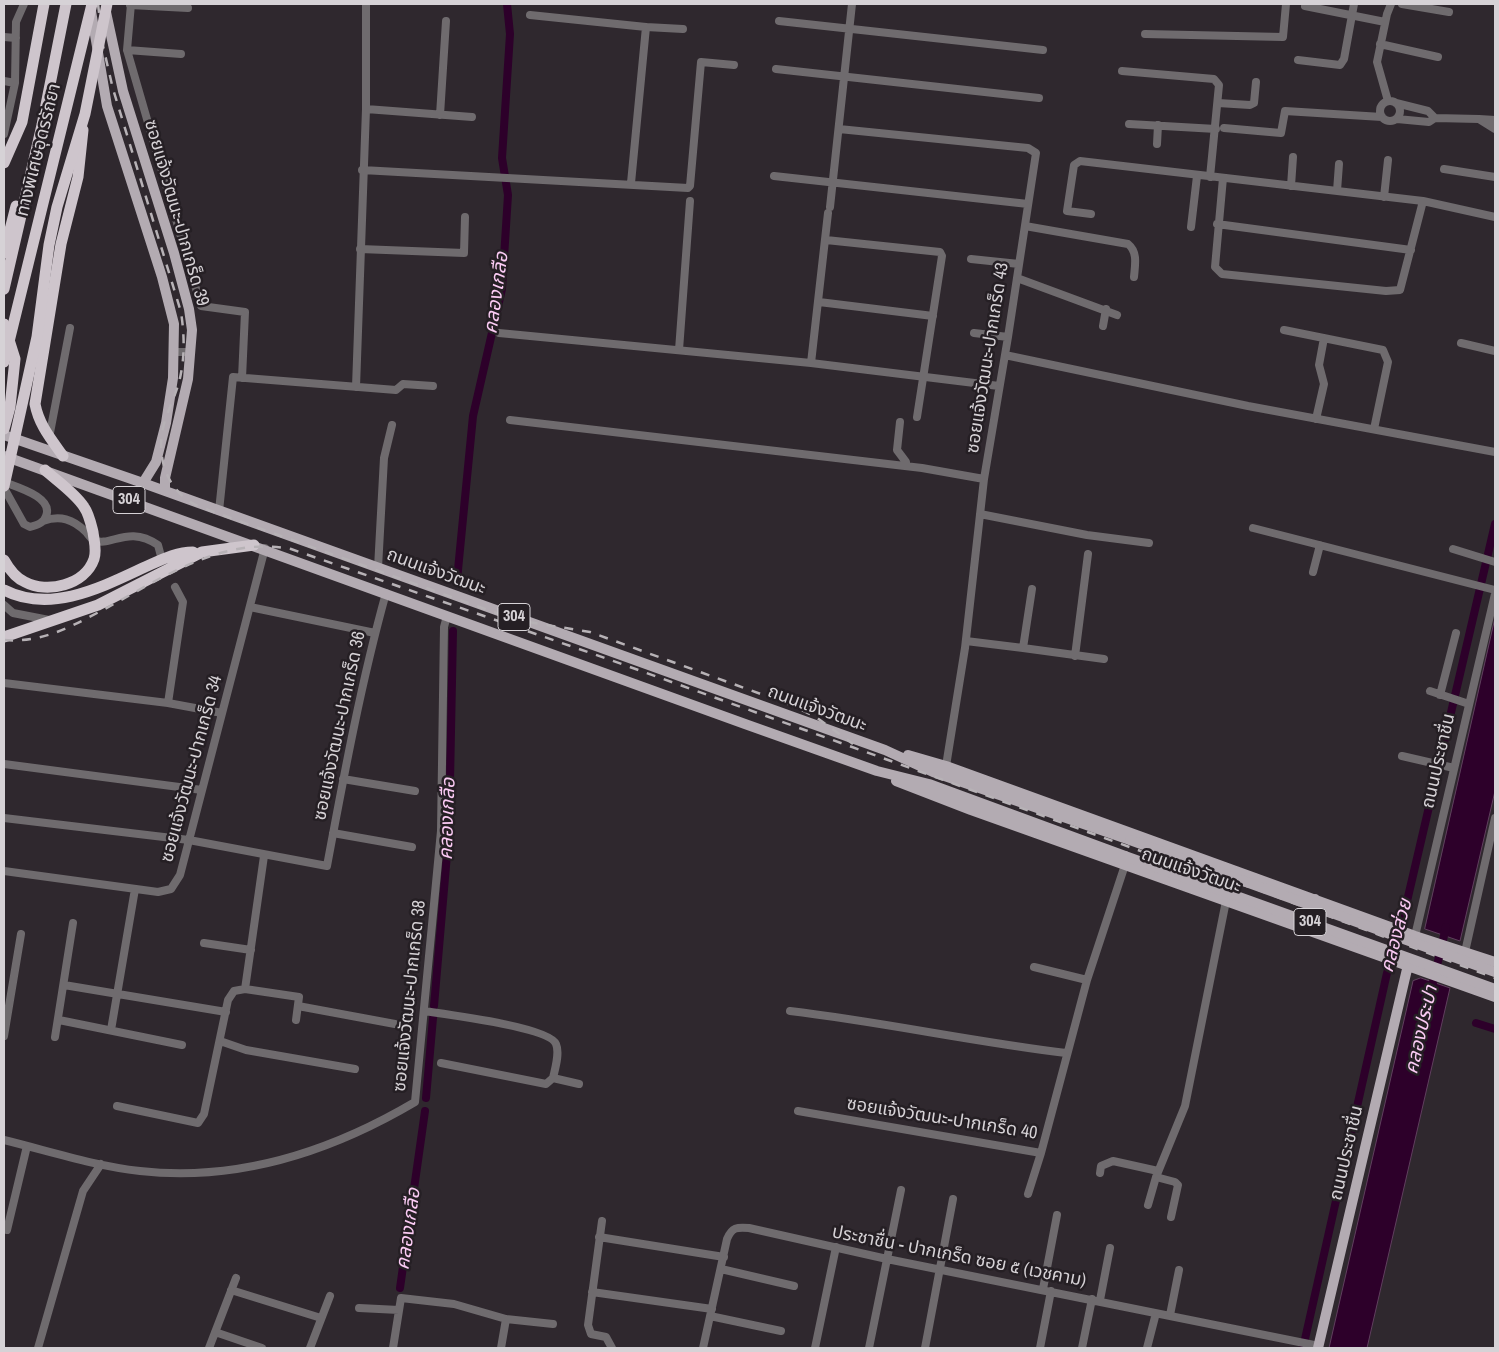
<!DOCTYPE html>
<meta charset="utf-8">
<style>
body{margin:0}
#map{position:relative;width:1499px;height:1352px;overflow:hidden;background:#2f282e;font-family:"Archivo Narrow",sans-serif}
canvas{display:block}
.frame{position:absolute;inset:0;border:5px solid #d6d2d6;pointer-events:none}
</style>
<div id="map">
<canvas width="1499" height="1352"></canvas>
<div class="frame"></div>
</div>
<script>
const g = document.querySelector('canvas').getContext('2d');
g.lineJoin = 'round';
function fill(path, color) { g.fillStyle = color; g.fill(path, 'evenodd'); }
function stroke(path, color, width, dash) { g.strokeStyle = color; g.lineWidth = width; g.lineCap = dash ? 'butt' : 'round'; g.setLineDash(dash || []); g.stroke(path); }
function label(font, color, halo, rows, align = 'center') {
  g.font = font + ' "Archivo Narrow","Noto Sans Thai",sans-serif'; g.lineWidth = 5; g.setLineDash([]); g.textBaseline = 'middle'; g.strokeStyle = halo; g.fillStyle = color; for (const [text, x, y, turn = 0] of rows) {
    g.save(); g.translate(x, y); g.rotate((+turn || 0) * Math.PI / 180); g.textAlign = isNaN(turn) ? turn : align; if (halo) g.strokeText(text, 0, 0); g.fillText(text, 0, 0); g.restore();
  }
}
const water = new Path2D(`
 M1495,618V791L1460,941L1425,929Z
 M1421,978L1450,988L1367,1348H1329L1413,981Z`);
const canal = new Path2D(`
 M457,580L473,416L502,289L508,195L502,158L510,34L507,4
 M1431,991L1446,927
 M434,1006L449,831L453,631
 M1476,1023L1495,1029
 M426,1098L433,1018
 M400,1288L425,1111
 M1303,1348L1387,973L1404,914L1495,524`);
const minor = new Path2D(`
 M131,4L127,50L201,306L245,312L242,378
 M1402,4L1449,12
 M130,5L188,8
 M1305,6L1385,22
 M530,15L646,27L631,183
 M779,21L1043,50
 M646,27L683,29
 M1145,34L1283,37L1286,4
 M4,37L16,38
 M1380,44L1438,57
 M127,50L181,54
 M1298,60L1340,65L1344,59L1354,4
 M776,69L1039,98
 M1122,71L1214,79L1219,85L1210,177
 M4,81L15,83
 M1380 111a10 10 0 1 1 20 0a10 10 0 1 1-20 0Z
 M1388,101L1377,62L1387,14L1391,4
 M1218,103L1250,105L1254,103L1256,82
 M1396,103L1428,111L1435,118
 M366,109L472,117
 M440,115L446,21
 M1397,119L1429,122L1435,118L1479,119
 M1495,120L1479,119L1495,129
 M1129,124L1216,129
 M1224,128L1281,133L1285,111L1382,117
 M839,129L1028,148L1036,153L1008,337L984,479L965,648L946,766
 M4,134L15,83L16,22L24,4
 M1157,144L1158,125
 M1444,169L1495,177
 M362,170L688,188L690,186L701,62L734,65
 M774,176L1028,204
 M1223,178L1215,267L1222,274L1386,291L1400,290L1423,201
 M1291,186L1293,157
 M1337,191L1339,164
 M1384,197L1388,160
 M830,207L852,4
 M1091,214L1067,211L1074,165L1080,161L1423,201L1495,217
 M1217,224L1411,250
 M1025,226L1128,244C1138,252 1135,265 1134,277
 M1191,227L1197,176
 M826,240L940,252L942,256L917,417
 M360,249L464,253L465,217
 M971,259L1019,264
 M1017,278L1117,315
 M819,302L933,316
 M1103,326L1106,309
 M1284,330L1383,350L1388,362L1374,429
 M499,333L811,363L999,386
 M974,333L1008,337
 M1461,343L1495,351
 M679,350L690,201
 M174,352H191
 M1005,355L1248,406L1495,452
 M811,363L828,213
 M356,387L366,109V4
 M1316,419L1324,384L1319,365L1324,338
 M510,420L922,468L984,479
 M900,422L897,450L906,462V466
 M49,438L70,328
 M4,482C16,487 54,497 46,516C44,523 37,525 30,527L24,524L4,488
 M219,511L233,377L396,390L403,384L433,386
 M980,514L1087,535L1149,543
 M43,521C60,515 73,519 86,532C88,534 91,539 94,540C110,548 128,524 158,545L162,560
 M1253,528L1495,590
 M1453,549L1495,562
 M378,568L384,458L392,425
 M1313,572L1320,545
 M4,605L13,613L49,620
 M250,607L375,633
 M966,641L1023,648L1032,589
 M1023,648L1104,659
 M1075,656L1088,554
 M4,683L168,703L222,713
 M1430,691L1469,704
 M1440,695L1456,633
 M168,703L183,602L175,587
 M1402,756L1454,768
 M4,764L202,790
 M343,779L415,791
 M4,818L189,840L327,866C344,775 361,683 386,593
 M333,833L412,847
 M4,871L158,892L171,889L180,875L265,548
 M1415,936L1495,594
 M204,943L251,950
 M1465,952L1495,818
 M1034,967L1087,980
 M64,985L226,1012
 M245,989L264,856
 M298,1006L395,1024
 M424,1011C444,1014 550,1027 556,1044C560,1053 555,1069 553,1078L546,1084L441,1063
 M790,1011C883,1022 974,1042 1066,1053
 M59,1020L182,1045
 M111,1030L135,889
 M4,1036L21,934
 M55,1037L73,923
 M220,1041L246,1050L355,1069
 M553,1078L579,1084
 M117,1106L198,1123L204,1114L228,1000L234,991L245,989L299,997L296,1020
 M798,1111L1041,1153L1087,980L1125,865
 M4,1140C49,1151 94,1166 140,1171C238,1182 332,1151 415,1102L441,831L444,627L447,616
 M1100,1173L1101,1166L1113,1161L1158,1171
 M1028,1194L1041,1153
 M1148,1205L1156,1177
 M1171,1217L1178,1185L1175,1182L1156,1177L1185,1106L1226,901
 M602,1221L588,1325L591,1334L606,1337L612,1348
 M7,1230L27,1146
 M599,1237L724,1257
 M721,1269L794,1286
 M1043,1289L1057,1215
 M231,1290L321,1318
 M592,1292L712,1309
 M1100,1300L1110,1248
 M359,1308L399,1310
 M1170,1315L1179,1270
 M710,1316L781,1331
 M215,1332L262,1348
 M38,1348L83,1191L101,1164
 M209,1348L236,1278
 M310,1348L330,1296
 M393,1348L401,1298L454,1304L506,1319L553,1324
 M501,1348L506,1319
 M703,1348L727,1239C732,1227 737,1227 749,1228L887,1259L1319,1346
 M815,1348L836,1247
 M869,1348L901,1190
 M925,1348L953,1199
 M1040,1348L1051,1291
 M1082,1348L1092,1299
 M1147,1348L1156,1313`);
const major = new Path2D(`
 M91,11L107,106L162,277L174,324L173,378L166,423L156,462L143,483
 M106,12L123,91L174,253L189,309L192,330L188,379L165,478V491
 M4,435L143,483L885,750L933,772L1130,840
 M4,456L745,724L877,771L929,784L1125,856
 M908,755L946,766L1415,936L1495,962
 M896,781L971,810L1495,997
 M1205,890L1216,885L1219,875L1216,865
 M1304,928L1315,899
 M1318,1348L1408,965`);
const highway = new Path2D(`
 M4,163L22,122L44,4
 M4,253L16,206
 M4,289L42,125L66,4
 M4,324L15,359L10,407L4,429
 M63,456C51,439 39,425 35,404L61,244L78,177L83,130
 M4,560C9,569 15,578 25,582C47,594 85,585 94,559C97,550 94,541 93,532C91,524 89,514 84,507C75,493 57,481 45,470
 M4,590C51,614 102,587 145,567C161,560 176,552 193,552
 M4,637L98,605L202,552L254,545`);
const rail = new Path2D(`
 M98,4L103,46L113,89L181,312C184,332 185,353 181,373C178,391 169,407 164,424C155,457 167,493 200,507L499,614L522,621L590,632L791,705L816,717L853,744
 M4,640C39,643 67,629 97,613C157,582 220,535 291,549L605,658L1160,858L1253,888L1495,978`);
const majorBridge = new Path2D(`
 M1130,840L1495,972
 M1125,856L1495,989`);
const highwayBridge = new Path2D(`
 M4,362L92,4
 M4,486L37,337L49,245L57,207L85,114L107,4`);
const shields = [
 [129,500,32],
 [514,617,32],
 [1310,922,32]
];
const shieldNames = [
 ["304",129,500],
 ["304",514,617],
 ["304",1310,922]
];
const streetNames = [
 ["ทางพิเศษอุดรรัถยา",39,150,-76],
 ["ซอยแจ้งวัฒนะ-ปากเกร็ด 39",176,213,74],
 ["ซอยแจ้งวัฒนะ-ปากเกร็ด 43",988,358,-81],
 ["ถนนแจ้งวัฒนะ",436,572,20],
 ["ถนนแจ้งวัฒนะ",817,709,20],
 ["ซอยแจ้งวัฒนะ-ปากเกร็ด 36",340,726,-78],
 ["ถนนประชาชื่น",1439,761,-77],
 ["ซอยแจ้งวัฒนะ-ปากเกร็ด 34",192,769,-75],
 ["ถนนแจ้งวัฒนะ",1191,871,19],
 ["ซอยแจ้งวัฒนะ-ปากเกร็ด 38",410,996,-84],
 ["ซอยแจ้งวัฒนะ-ปากเกร็ด 40",942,1119,9],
 ["ถนนประชาชื่น",1347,1153,-77],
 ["ประชาชื่น - ปากเกร็ด ซอย ๕ (เวชคาม)",959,1257,11]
];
const waterNames = [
 ["คลองเกลือ",497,293,-82],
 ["คลองเกลือ",448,819,-88],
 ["คลองส่วย",1397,936,-75],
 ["คลองประปา",1422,1030,-77],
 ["คลองเกลือ",409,1229,-82]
];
fill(water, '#2d002a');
stroke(water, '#603f5e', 1);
stroke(canal, '#2d002a', 8);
stroke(minor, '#6f6b6e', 8);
stroke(major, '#b3abb2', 10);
stroke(highway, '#cec5cc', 11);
stroke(rail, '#b7b2b6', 2.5, [9, 9]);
stroke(majorBridge, '#b3abb2', 10);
stroke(highwayBridge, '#cec5cc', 11);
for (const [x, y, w] of shields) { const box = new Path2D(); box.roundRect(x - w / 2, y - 13.5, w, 27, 4); g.fillStyle = '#251f24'; g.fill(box); stroke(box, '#d6d2d6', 1); }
label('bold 16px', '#d6d2d6', null, shieldNames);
label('18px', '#d6d2d6', '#251f24', streetNames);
label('italic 19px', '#fbcbf4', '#251f24', waterNames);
</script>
